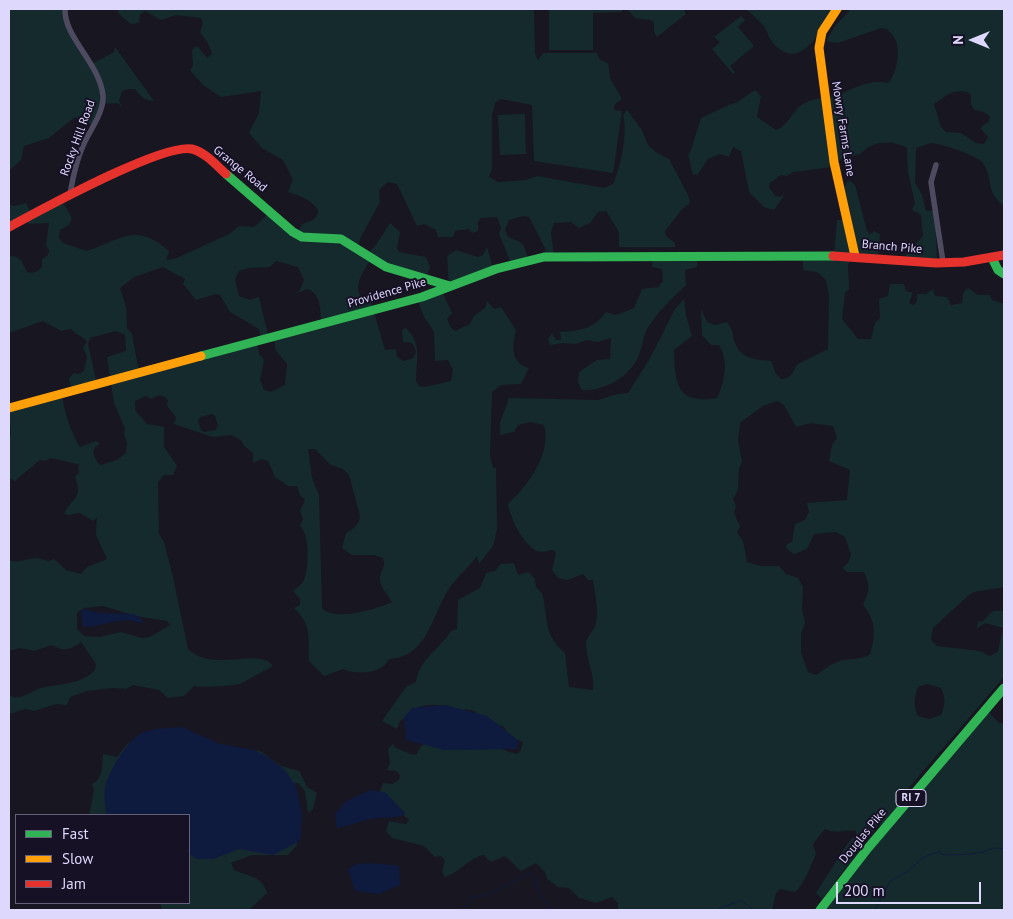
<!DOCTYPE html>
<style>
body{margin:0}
#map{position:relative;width:1013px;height:919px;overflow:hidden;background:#181620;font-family:"PT Sans",sans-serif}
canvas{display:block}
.frame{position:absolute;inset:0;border:10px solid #dfd8fd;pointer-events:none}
.legend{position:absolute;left:15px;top:814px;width:175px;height:90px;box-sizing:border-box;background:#161125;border:1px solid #66617b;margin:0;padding:6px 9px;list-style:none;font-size:15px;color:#dfd8fd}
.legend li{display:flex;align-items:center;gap:10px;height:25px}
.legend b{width:25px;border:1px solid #66617b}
.north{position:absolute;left:948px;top:15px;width:50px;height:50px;-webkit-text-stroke:4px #161125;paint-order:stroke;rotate:270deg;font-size:14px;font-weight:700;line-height:20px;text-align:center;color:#dfd8fd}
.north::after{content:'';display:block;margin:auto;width:18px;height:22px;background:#dfd8fd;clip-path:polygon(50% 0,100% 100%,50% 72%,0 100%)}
.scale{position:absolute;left:836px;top:882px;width:145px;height:22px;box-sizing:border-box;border:2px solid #dfd8fd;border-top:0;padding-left:6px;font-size:15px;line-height:18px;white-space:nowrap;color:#dfd8fd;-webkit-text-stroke:4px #161125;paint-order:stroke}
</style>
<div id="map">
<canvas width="1013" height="919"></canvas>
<div class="frame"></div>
<ul class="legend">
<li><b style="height:6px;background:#30b455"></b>Fast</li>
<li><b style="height:6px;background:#ff9f0a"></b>Slow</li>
<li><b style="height:6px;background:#e5322d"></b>Jam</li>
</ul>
<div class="north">N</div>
<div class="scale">200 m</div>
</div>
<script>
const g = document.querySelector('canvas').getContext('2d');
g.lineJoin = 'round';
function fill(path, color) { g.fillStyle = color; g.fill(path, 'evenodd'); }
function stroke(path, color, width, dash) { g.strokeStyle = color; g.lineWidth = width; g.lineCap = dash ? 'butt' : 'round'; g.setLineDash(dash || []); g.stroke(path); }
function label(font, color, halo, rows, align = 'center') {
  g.font = font + ' "PT Sans",sans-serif'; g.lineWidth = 4; g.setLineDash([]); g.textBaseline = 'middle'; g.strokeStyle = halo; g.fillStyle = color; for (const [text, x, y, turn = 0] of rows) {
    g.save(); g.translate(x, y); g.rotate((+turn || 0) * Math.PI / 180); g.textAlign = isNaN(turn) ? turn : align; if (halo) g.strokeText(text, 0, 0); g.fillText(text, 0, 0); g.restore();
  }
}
const green = new Path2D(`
 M9,9H64L67,25L92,64L114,52L115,47L154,101C145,101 140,96 135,89H128L122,91L119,101L122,107L117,103L101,104L92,125L75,117L49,138L24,146L21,160L9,171Z
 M117,9H534L535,54L538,60L543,53H597L600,60L608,63L610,78L622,99L615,104L614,110L622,111L613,173L534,161L532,105L501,99L495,103L492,116V169L489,177L498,182L526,180L537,176L604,188L613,184C621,166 628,133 623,115L627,110L642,130L648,145L657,153L669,159L688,195L690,203L683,208L665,231L666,236L675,243V247H619V232L606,211L598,212L590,223L579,228L571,222L554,223L551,233L554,255L546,256L545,248L529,217L523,216L509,220L505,230L508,237C523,243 524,242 528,259L511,263L499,234L501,228L497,217L481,218L478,222V231L473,233L468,229L455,231L453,237H438L436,230L424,224L417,226L397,184L388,182L379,190L380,202L361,237L357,249L369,252L376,245L390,223L400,232L397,248L399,252L426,257L430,266L427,278L371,259C364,271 353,284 361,297L370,298L385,350L396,349L397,357L404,361L413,358L416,352C414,343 412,342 403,342L402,331L405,327C423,344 416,359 416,381L419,386L424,387L451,381L453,370L448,360L435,361L434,332L424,317L417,299L442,291L452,313L447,319L451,328L455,331L470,324L474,316L485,308L487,301L494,309L501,307L516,330C512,345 510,363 529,368L521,384L501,385L492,392L490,455L493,468H496L497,529L493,546L479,564L477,556C469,567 459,575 451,586C432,611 430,657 389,659C382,674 356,675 343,669L324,676L309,661C308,637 312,625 294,608L300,605V599L293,591C297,588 302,584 304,580C309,569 310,533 300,526L303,519L300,511L305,500L300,495L297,486H288L275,477L268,461L262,459L253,463V453L244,446L241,440L231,435L213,437L174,424L176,417L167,406L168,401L165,397L159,395L151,399L146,396L135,401V410L147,424L164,427V447L177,466L173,475H164L158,482L159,534L164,542L173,577L188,649C214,674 258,646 273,666C271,667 242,683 240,684C232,686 200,688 194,686L184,696L168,698L159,690L133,685L126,689L113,688L87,691L70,697L67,705L56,704L34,711L25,709L9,714V695C20,702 30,691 41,688C60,683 81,685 95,670L96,664L81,642C70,650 63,652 52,645L34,651L20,648L9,651V560C18,564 27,558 37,558C41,558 45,561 49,561L54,559L66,570L81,574L87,567L107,559L96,535L97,517L93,521L80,513L68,515L64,513C73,497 83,499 75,477L79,473L78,466L81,465L51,458L45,461L40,460L15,481L9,478V440L11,434L9,409L62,395C65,413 70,431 80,447L96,441L100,444L95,447L93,453L97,462L101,465L117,460L126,453L127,442L124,434L125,429L114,403L107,357L126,351L125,335L116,331L90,338L88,344L97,384L72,392L69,378L74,373L79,374L84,371L87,357L83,347L87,342C83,336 76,335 71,329L61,331L43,321L9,333V256C20,255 23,263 27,272C34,274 37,272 42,267V259L48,255L49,250L46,245L49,223L28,224L25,218L9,227V204L14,206L26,203L31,213L61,199L72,218L69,225L60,230L59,238L63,243L87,251C122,239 136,222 169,251L166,260L177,258L229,234L239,226L254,227L270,212L297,235L302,224C310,221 318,220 318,210C310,199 300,196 288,192L293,180L283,160L262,148L249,133L259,113L261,91L221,97L203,85L190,70L193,66L192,50L195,47H198L207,58L212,54L208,43L200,32L203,23L201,18L176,15L161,20L145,11L140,15L139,23L131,24L119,14ZM276,261L298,267L304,280L300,290L295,294L307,289C323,294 319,312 322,325L274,338L275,349L287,364L285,385L271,392L264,390L260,380L264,360L259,354L257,343L139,373L132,334L127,328L126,307L120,288L134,277L163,267L185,279L183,284L196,300L216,294L220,295L230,312L259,329L262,341L269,339L259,297L250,300L239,296L235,279L239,271L249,268L270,267ZM212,414L215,416L218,426L215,430L204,432L201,430L198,421L200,417ZM308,449H315L331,465L343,469L349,475L360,516C359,525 353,529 346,533L342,548L352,555H374L383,558C386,566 381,570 380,577C379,587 388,594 392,602C376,609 335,622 322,608L319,495L312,478ZM103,606L136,616L167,621L170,625L150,637L142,638L121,632L99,637L84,636L77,629V613L84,608Z
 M549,9H622V12L593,13V50H549Z
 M627,9H684L686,14L657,37L654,32V22L651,20L635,18Z
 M746,9H837C820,30 800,75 772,42C769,38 768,33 765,28C761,21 752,15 746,9Z
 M851,9H1004V206C984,191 994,176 982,162C975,155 940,143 931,143C926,144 920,147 916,148L915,183L922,195L926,211H935L937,262L906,261V254L910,247L915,245L923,236L921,215L912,210L915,203L908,172L907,148C895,141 878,140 866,149C864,150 862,153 860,154C850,157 839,157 832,167L793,172L787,176L781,175L770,183L769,187L775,196L780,197L785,194L774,210L764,207L749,192L741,151L733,147L729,157L720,154L708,159L698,174L693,175L688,154L690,153L701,118L731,104L736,103L755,90L761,96L757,117L776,130C788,126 791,113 800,106C812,97 824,99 837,95C855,89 867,79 888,83C897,74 901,50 895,39C893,36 890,32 887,29L881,28L838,43L826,41L835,26ZM961,91L967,92L971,95V104L974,110L984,112L990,116L989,121L980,128L988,137L984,144L976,143L961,133L946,132L941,127L934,104L950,93Z
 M741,16L745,20L738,27L754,46L730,66L735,72L733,74L712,49L720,42L714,37Z
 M525,114L526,154L500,155L498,115Z
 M849,180L855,185L867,231L870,234L874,231L880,234L878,258L851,256L848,265L849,289L845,293L842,319L858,339H871L875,323L880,318L879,299L888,296L890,284H904L906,291L913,293L909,303L914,305L917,301V294H926L933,289L935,296L947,297L951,305L962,303L963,293L968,288L978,295H990L992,300L1004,304V587L974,592L969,595L933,628L931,640L937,646C952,648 966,649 980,651C984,652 986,655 991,656L998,651L1003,628L985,623L977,628L978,622L983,621L993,611H1004V677L906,791L911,793L988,711L999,723L1004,724V910H820L883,826L879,824L822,899L816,893L847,844L856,835V831C843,829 839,835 825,829L813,844L816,854C811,865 804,885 795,892L780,889L776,893L772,910H618V903L612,897L596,903L579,898L569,888L558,887L547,879L545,872L536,863L521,871L505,856L491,862L483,855C466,860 462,871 445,877L442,872L445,860L441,856L435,857L424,846L392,838L386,831L389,821L406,824L409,820L379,795L383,783L392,784L399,780L400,775L396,771L387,770L390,763L388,749L394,743V747L413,755L417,754C419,744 432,737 441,738L443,750L501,749L516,754L520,752L523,742L509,737L504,727L481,718L474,711L465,709L463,714L452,713L451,706C440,705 426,703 417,708C411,711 407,717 400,721L397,729L382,721L406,687L416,682C419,659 440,649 451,631L457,629L458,600L480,588L486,573L495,571L501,564L514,563L518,575L528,572L535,579L536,587L542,593C549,619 542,633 565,653L569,687L593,690C595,673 586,660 586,644C586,636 595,631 596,623C599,609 595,594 593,580H588L583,574L568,580L558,578L552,570L556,553L553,550C549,550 545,552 541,552C524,549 511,519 508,504C528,485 552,454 544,425L530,422L518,425L514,432L500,435V423L509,398L598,400L617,394L628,393L649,360L675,309L684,299L686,315L692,336L674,350C675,383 676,405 717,398C725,382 729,361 719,345H711L702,335L701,309L707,322L715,325L727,322C735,332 731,335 736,345C742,359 758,360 771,361L776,374L781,379C789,379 794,373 796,365L828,349L829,296L826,280L817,272L803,270V254L834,255L837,220H846L851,214C850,202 839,189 849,180ZM777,401L784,405L796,427L811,423L833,426L837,438L832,445L829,461L850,470L847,500L807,503L809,512L805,520L795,524L792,542L787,544L786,548L794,554L807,549L814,534L836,532L845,537L851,555L848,563L842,568L847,572H864C871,587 869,592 863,605C876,620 876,635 870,654C863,660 849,658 840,661C830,664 824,670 816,675L808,672L801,653V634L805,623L802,609L803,587L798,578L786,574L779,566H761L747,562L743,541L737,532L740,527L734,513L736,506L733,499L738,490L739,469L742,462L738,440L740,423L763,406ZM927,684L941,688C946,698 945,705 941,715L929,719L918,716C913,705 914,698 918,687Z
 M487,247L493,268L449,286L447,256L456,250L478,257L483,255Z
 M697,254V267L685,270L686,285C672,298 659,311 649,326C643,334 643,346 639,355C630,377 605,391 582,390L578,382L579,372L597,360L610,359L611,338L598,342L587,340L575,344L563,343L550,345L548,339L552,333L556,340H561L560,332C581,331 593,329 606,312L616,315L634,308L642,289L658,287L663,281L662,269L652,267L653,255Z
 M160,732L240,757C261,744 260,753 278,764C284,768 293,768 300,772L307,787L317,793L313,809L308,813L305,791L298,783L292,784L297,845L288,855H252L231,863L234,870C247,876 263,876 267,893L249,910H162L160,903H189V815H89L94,790L92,784C103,779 102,765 103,754L117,757L128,743Z`);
const water = new Path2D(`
 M84,609L100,613L134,614L143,620L141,624C126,614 102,627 83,627L81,611Z
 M445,705L487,716L518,740L517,749L444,750L406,740L404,717L412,708Z
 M182,727L220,744L254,750L266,756L284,769L296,786L302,815L301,836L298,842L273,855L239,849L213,859H197L189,854V815H106C106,807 103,796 105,788C108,772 128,738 144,732C156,728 169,728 182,727Z
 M370,790L386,793L406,814C392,820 385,816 371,819C359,821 350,826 337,828L335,814L345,802Z
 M371,863L399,866L400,885L379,894L355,891L348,869L356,864Z`);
const stream = new Path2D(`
 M462,910L473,896H486L529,873L535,877L539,894L553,910
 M716,910L741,900L753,910
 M875,910L890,881L908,871L924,857L940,851L941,854C947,856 971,854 977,853C990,852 987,846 1004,849`);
const street = new Path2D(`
 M65,9C64,38 100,63 103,96C104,113 89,131 83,146C76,161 73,177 70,194
 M936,165L931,182L943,262`);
const fast = new Path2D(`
 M226,174L293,232L302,237L341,239L386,267L450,286
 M992,258L998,270L1004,274
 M201,356L422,297L496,269L544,257L833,256
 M820,910L868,848L1004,688`);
const slow = new Path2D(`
 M837,9L822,32L819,48L834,162L855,256
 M9,408L201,356`);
const jam = new Path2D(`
 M9,227C41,210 162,143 192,149C205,152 217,166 226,174
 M833,256L936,263L964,262L1004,255`);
const shields = [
 [911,798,30]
];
const shieldNames = [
 ["RI 7",911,798]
];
const streetNames = [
 ["Mowry Farms Lane",843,129,81],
 ["Rocky Hill Road",78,138,-70],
 ["Grange Road",240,169,39],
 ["Branch Pike",892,247,5],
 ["Providence Pike",387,293,-16],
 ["Douglas Pike",863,836,-51]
];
fill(green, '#152a2d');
fill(water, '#0f1b3e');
stroke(stream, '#0f1b3e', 1);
stroke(street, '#4e4b61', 5.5);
stroke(fast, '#30b455', 9);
stroke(slow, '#ff9f0a', 9);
stroke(jam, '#e5322d', 9);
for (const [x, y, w] of shields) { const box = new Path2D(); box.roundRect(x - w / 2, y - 8.5, w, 17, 4); g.fillStyle = '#161125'; g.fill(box); stroke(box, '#dfd8fd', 1); }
label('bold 11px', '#dfd8fd', null, shieldNames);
label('12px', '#dfd8fd', '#161125', streetNames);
</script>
